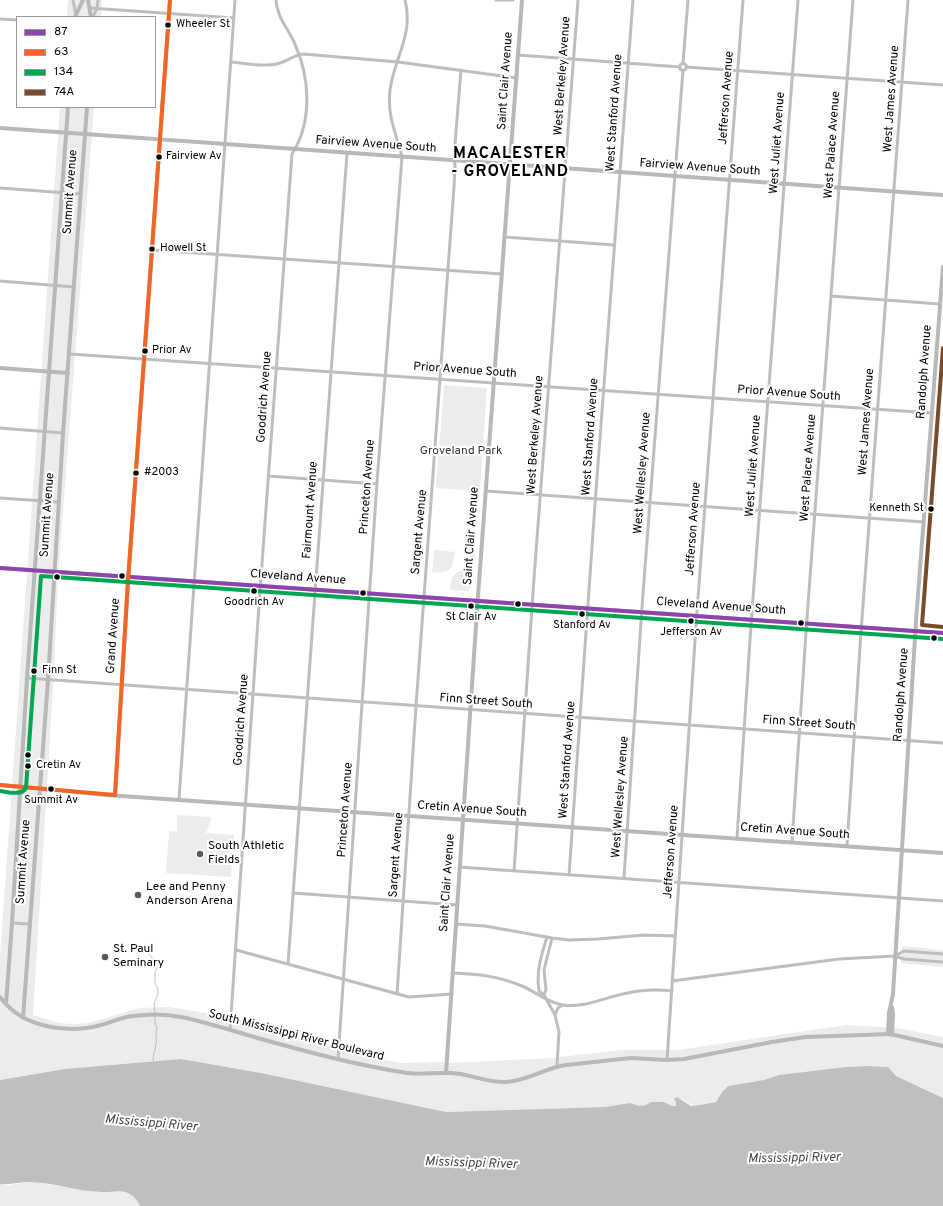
<!DOCTYPE html>
<html>
<head>
<meta charset="utf-8">
<style>
  body { margin:0 }
  #map { position:relative; width:943px; height:1206px; overflow:hidden; background:#fff; font-family:Overpass,sans-serif }
  canvas { display:block }
  .legend { position:absolute; left:16px; top:16px; width:140px; height:92px; box-sizing:border-box; background:#fff; border:1px solid #999; margin:0; padding:5px 7px; list-style:none; font-size:12px; color:#000 }
  .legend li { display:flex; align-items:center; gap:8px; height:20px }
  .legend b { width:20px; border:1px solid #999 }
</style>
</head>
<body>
<div id="map">
<canvas width="943" height="1206"></canvas>
<ul class="legend">
<li><b style="height:5px;background:#8e44ad"></b>87</li>
<li><b style="height:5px;background:#f26522"></b>63</li>
<li><b style="height:5px;background:#00a651"></b>134</li>
<li><b style="height:5px;background:#7a4b2a"></b>74A</li>
</ul>
</div>
<script>
const g = document.querySelector('canvas').getContext('2d');
g.lineJoin = 'round';
function paint(path, color) { g.fillStyle = color; g.fill(path, 'evenodd'); }
function strokePath(path, color, width, dash) { g.strokeStyle = color; g.lineWidth = width; g.lineCap = dash ? 'butt' : 'round'; g.setLineDash(dash || []); g.stroke(path); }
function drawText(font, color, halo, rows, align = 'center') {
  g.font = font + ' Overpass,sans-serif'; g.lineWidth = 4; g.setLineDash([]); g.textBaseline = 'middle'; g.strokeStyle = halo; g.fillStyle = color; for (const [text, x, y, turn = 0] of rows) {
    g.save(); g.translate(x, y); g.rotate((+turn || 0) * Math.PI / 180); g.textAlign = isNaN(turn) ? turn : align; if (halo) g.strokeText(text, 0, 0); g.fillText(text, 0, 0); g.restore();
  }
}
paint(new Path2D(`
  M 68,0 L 102,0 L 101,17 L 67,17 Z
  M 60,107 L 94,107 L 58,577 L 54,671 L 33,1015 L 59,1023 L 72,1024 L 89,1023 L 139,1008 L 170,1007 L 234,1018 L 380,1059 L 401,1063 L 441,1062 L 451,1063 L 551,1058 L 622,1050 L 678,1050 L 846,1025 L 897,1028 L 943,1037 L 943,1098 L 896,1076 L 888,1067 L 867,1066 L 846,1067 L 780,1075 L 764,1080 L 728,1086 L 722,1092 L 716,1102 C 701,1106 696,1109 682,1099 L 676,1102 L 676,1106 L 672,1106 L 664,1102 L 651,1102 L 646,1105 L 639,1106 L 630,1103 L 605,1107 L 446,1112 L 261,1073 L 181,1059 L 65,1069 L 0,1080 L 0,956 Z
  M 444,385 L 487,388 L 480,491 L 436,488 Z
  M 434,550 L 455,552 C 453,569 450,574 432,572 Z
  M 467,552 L 475,552 L 474,571 L 470,571 L 468,567 Z
  M 463,570 L 470,571 L 470,589 L 468,591 L 450,590 C 451,579 451,574 463,570 Z
  M 177,815 L 211,817 L 210,823 L 206,833 L 234,835 L 231,877 L 166,873 L 169,831 L 177,832 Z
  M 902,946 L 943,950 L 943,967 L 901,963 Z
  M 30,1182 C 53,1184 77,1190 100,1192 C 110,1193 119,1189 128,1193 C 134,1195 137,1200 140,1206 L 0,1206 L 0,1184 L 8,1185 Z`), '#ececec');
paint(new Path2D(`
  M 181,1059 L 261,1073 L 446,1112 L 605,1107 L 630,1103 L 639,1106 L 646,1105 L 651,1102 L 664,1102 L 672,1106 L 676,1106 L 676,1102 L 674,1099 L 677,1097 L 691,1106 L 701,1105 L 716,1102 L 722,1092 L 728,1086 L 764,1080 L 779,1075 L 846,1067 L 867,1066 L 888,1067 L 896,1076 L 943,1098 L 943,1206 L 140,1206 C 137,1200 134,1196 128,1193 C 119,1189 110,1193 101,1192 C 77,1191 54,1183 31,1182 C 20,1182 10,1185 0,1184 L 0,1080 L 65,1069 Z`), '#bfbfbf');
strokePath(new Path2D(`
  M 139,947 C 146,949 158,962 157,969 L 155,971 L 155,983 L 158,989 L 158,994 L 154,1004 L 155,1013
  M 153,1061 C 153,1055 155,1050 156,1044 C 157,1038 155,1033 157,1027 L 155,1024 L 155,1016`), '#bfbfbf', 1);
strokePath(new Path2D(`
  M 73,0 L 76,15
  M 496,0 L 513,0
  M 90,8 L 234,18
  M 93,17 L 97,8 L 98,0
  M 0,19 L 17,20
  M 518,55 L 680,67
  M 231,62 C 246,63 262,67 277,64 C 286,62 294,55 303,54 L 398,62 L 517,78
  M 683,63 L 688,0
  M679.5 67a3.5 3.5 0 1 1 7 0a3.5 3.5 0 1 1-7 0Z
  M 686,67 L 943,85
  M 0,188 L 80,194
  M 505,237 L 614,245
  M 153,250 L 502,274
  M 0,281 L 74,287
  M 831,296 L 940,304
  M 70,354 L 932,413
  M 0,428 L 63,433
  M 268,476 L 377,484
  M 486,491 L 924,522
  M 0,498 L 58,502
  M 27,678 L 943,743
  M 179,799 L 235,0
  M 737,838 L 751,625 L 798,0
  M 792,842 L 807,618 L 853,0
  M 847,846 L 861,632 L 908,0
  M 459,867 L 943,901
  M 514,871 L 534,578 L 578,0
  M 569,875 L 595,504 L 633,0
  M 624,878 L 642,607 L 683,70
  M 293,893 L 457,905
  M 12,923 L 29,924
  M 456,924 L 485,926 L 552,938 L 569,940 L 598,939 L 644,935 L 675,936
  M 552,938 L 544,970 L 546,990 L 544,995 L 555,1015 L 559,1032 L 557,1066
  M 236,950 L 409,997 L 452,994
  M 895,956 L 904,951 L 943,954
  M 288,964 L 347,153
  M 453,973 C 478,974 498,976 522,986 C 536,992 548,1003 563,1005 C 583,1008 604,998 623,994 C 639,990 655,989 672,991
  M 672,981 L 839,959 L 895,956 L 904,959 L 943,962
  M 397,994 L 416,706 L 454,187 L 455,166 L 454,156 L 461,70
  M 544,995 L 539,991 C 536,972 541,956 547,937
  M 555,1015 L 558,1008 L 563,1005
  M 230,1030 L 260,591 L 292,154 C 313,121 310,76 294,42 C 287,27 277,17 276,0
  M 338,1059 L 377,482 L 402,157 C 396,132 387,117 390,90 C 394,58 414,35 405,0
  M 667,1060 L 697,611 L 743,0`), '#bebebe', 3);
strokePath(new Path2D(`
  M 88,0 L 91,17
  M 75,17 L 83,0
  M 0,128 L 943,195
  M 0,368 L 68,373
  M 0,568 L 943,633
  M 0,785 L 107,795 L 943,853
  M 115,795 L 128,581 L 170,0
  M 0,997 C 22,1028 67,1034 101,1025 C 112,1022 122,1017 133,1016 C 148,1014 167,1014 181,1017 C 206,1022 230,1030 254,1037 C 304,1051 355,1065 407,1073 C 422,1075 437,1072 452,1073 C 470,1074 487,1083 506,1082 C 527,1081 545,1068 566,1065 L 631,1058 L 667,1060 L 684,1059 L 772,1042 L 806,1037 L 890,1034 L 943,1046
  M 6,1004 L 12,923 L 27,678 L 68,107
  M 23,1018 L 48,680 L 63,433 L 87,107
  M 888,1034 L 889,1013 L 893,994 L 916,621 L 943,267
  M 892,1035 L 893,1014 L 892,1007
  M 446,1073 L 478,596 L 522,0`), '#b8b8b8', 4);
strokePath(new Path2D(`
  M 0,568 L 943,633`), '#8e44ad', 4);
strokePath(new Path2D(`
  M 0,785 L 115,795
  M 115,795 L 128,581 L 170,0`), '#f26522', 4);
strokePath(new Path2D(`
  M 0,791 C 8,792 22,796 26,788 L 41,576 L 943,639`), '#00a651', 4);
strokePath(new Path2D(`
  M 943,348 L 922,625 L 943,627`), '#7a4b2a', 4);
for (const [x, y, r, color] of [
  [168,25,3.5,"#000"],
  [159,157,3.5,"#000"],
  [152,249,3.5,"#000"],
  [145,351,3.5,"#000"],
  [136,473,3.5,"#000"],
  [931,509,3.5,"#000"],
  [122,576,3.5,"#000"],
  [57,577,3.5,"#000"],
  [254,591,3.5,"#000"],
  [363,593,3.5,"#000"],
  [518,604,3.5,"#000"],
  [471,606,3.5,"#000"],
  [582,614,3.5,"#000"],
  [691,621,3.5,"#000"],
  [801,623,3.5,"#000"],
  [934,638,3.5,"#000"],
  [34,671,3.5,"#000"],
  [28,755,3.5,"#000"],
  [28,766,3.5,"#000"],
  [51,789,3.5,"#000"],
  [200,854,4,"#595959"],
  [138,895,4,"#595959"],
  [105,957,4,"#595959"]
]) { const dot = new Path2D(); dot.arc(x, y, r, 0, 2 * Math.PI); g.fillStyle = color; g.fill(dot); strokePath(dot, '#fff', 1.5); }
drawText('11px', '#000', '#fff', [
  ["Wheeler St",176,25],
  ["Fairview Av",166,157],
  ["Howell St",160,249],
  ["Prior Av",152,351],
  ["#2003",144,473],
  ["Kenneth St",924,509,"right"],
  ["Goodrich Av",254,603,"center"],
  ["St Clair Av",471,618,"center"],
  ["Stanford Av",582,626,"center"],
  ["Jefferson Av",691,633,"center"],
  ["Finn St",42,671],
  ["Cretin Av",36,766],
  ["Summit Av",51,801,"center"]
], 'left');
drawText('12px', '#000', '#fff', [
  ["West Berkeley Avenue",563,76,-86],
  ["Saint Clair Avenue",506,81,-86],
  ["Jefferson Avenue",727,98,-86],
  ["West James Avenue",892,99,-86],
  ["West Stanford Avenue",615,113,-86],
  ["West Juliet Avenue",778,143,-86],
  ["Fairview Avenue South",376,145,4],
  ["West Palace Avenue",833,145,-86],
  ["Fairview Avenue South",700,168,4],
  ["Summit Avenue",71,192,-86],
  ["Prior Avenue South",465,371,4],
  ["Randolph Avenue",925,372,-86],
  ["Prior Avenue South",789,394,4],
  ["Goodrich Avenue",265,397,-86],
  ["West James Avenue",867,422,-86],
  ["West Berkeley Avenue",536,435,-86],
  ["West Stanford Avenue",591,437,-86],
  ["West Juliet Avenue",754,466,-86],
  ["West Palace Avenue",809,468,-86],
  ["West Wellesley Avenue",643,473,-86],
  ["Princeton Avenue",368,487,-86],
  ["Fairmount Avenue",311,510,-86],
  ["Summit Avenue",48,515,-86],
  ["Jefferson Avenue",694,529,-86],
  ["Sargent Avenue",420,532,-85],
  ["Saint Clair Avenue",472,536,-86],
  ["Cleveland Avenue",298,578,4],
  ["Cleveland Avenue South",721,607,4],
  ["Grand Avenue",114,636,-86],
  ["Randolph Avenue",902,695,-86],
  ["Finn Street South",486,702,4],
  ["Goodrich Avenue",242,720,-86],
  ["Finn Street South",809,724,4],
  ["West Stanford Avenue",568,760,-86],
  ["West Wellesley Avenue",621,797,-86],
  ["Princeton Avenue",346,810,-86],
  ["Cretin Avenue South",472,810,4],
  ["Cretin Avenue South",795,832,4],
  ["Jefferson Avenue",672,852,-86],
  ["Sargent Avenue",397,855,-86],
  ["Summit Avenue",24,862,-86],
  ["Saint Clair Avenue",448,883,-86],
  ["South Mississippi River Boulevard",296,1036,14]
]);
drawText('12px', '#333', '#fff', [
  ["Groveland Park",461,452]
]);
drawText('12px', '#000', '#fff', [
  ["South Athletic",208,847],
  ["Fields",208,861],
  ["Lee and Penny",146,888],
  ["Anderson Arena",146,902],
  ["St. Paul",113,950],
  ["Seminary",113,964]
], 'left');
drawText('italic 13px', '#444', '#fff', [
  ["Mississippi River",151,1124,5],
  ["Mississippi River",794,1159,-1],
  ["Mississippi River",471,1164,2]
]);
g.letterSpacing = '1px';
drawText('bold 16px', '#000', '#fff', [
  ["MACALESTER",510,155],
  ["- GROVELAND",510,173]
]);
g.letterSpacing = '0px';
</script>
</body>
</html>
